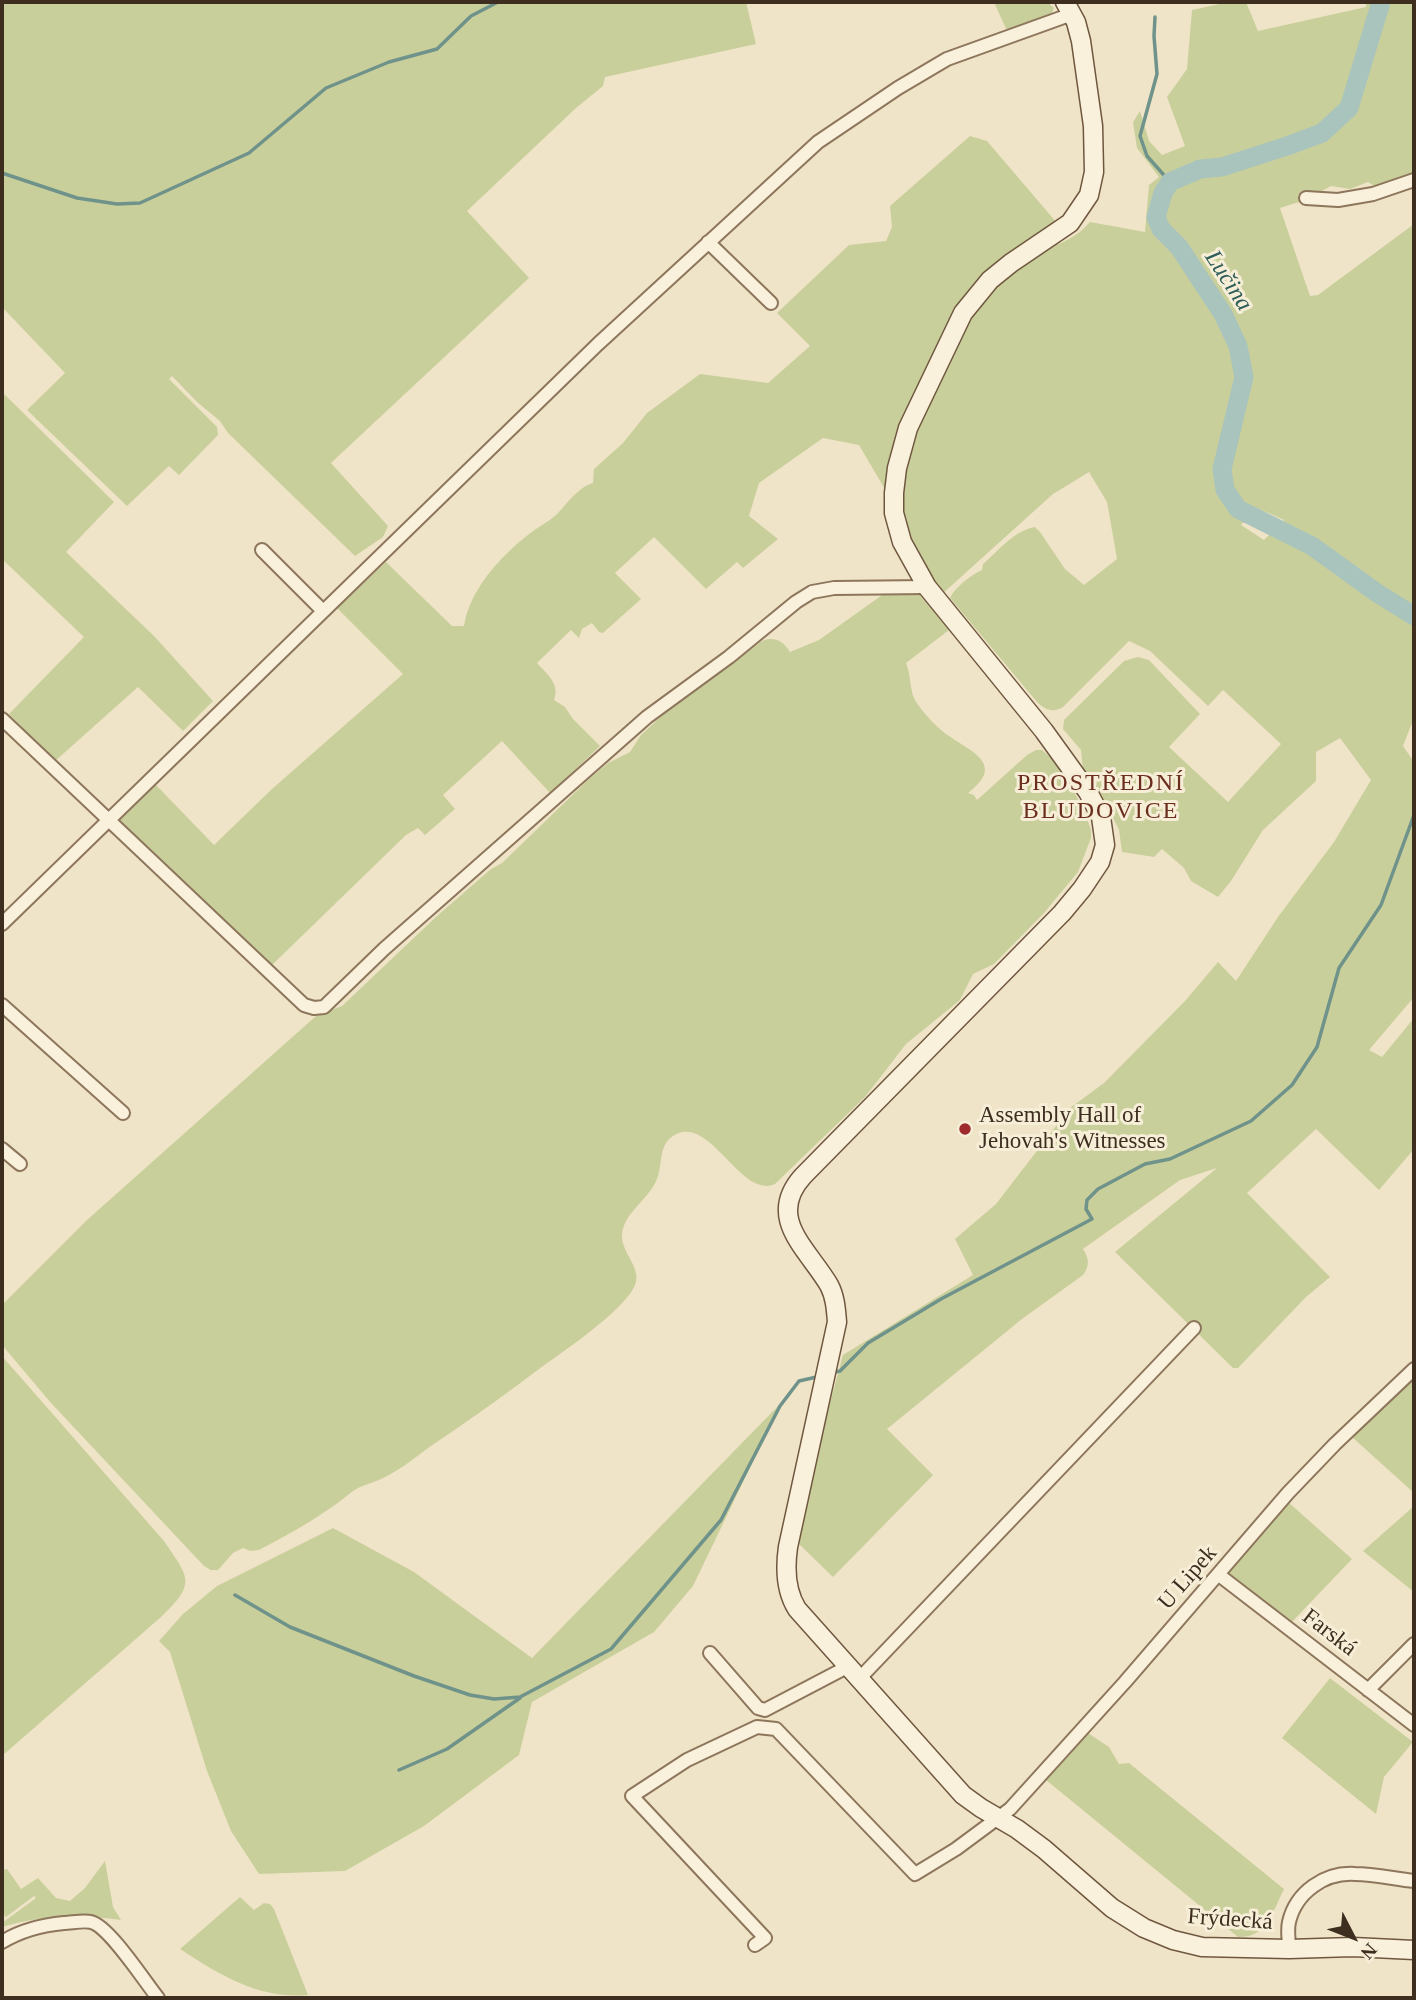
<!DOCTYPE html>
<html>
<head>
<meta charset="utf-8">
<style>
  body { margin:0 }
  #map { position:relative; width:1416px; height:2000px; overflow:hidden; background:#f0e4c8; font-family:Georgia,serif }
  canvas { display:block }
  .frame { position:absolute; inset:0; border:4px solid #3d2e20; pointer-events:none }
  .north { position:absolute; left:1318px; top:1902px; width:70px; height:70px; -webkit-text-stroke:5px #f7eed8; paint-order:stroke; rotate:132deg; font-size:19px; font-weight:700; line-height:28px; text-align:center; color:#3d2e20 }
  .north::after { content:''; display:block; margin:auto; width:24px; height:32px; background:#3d2e20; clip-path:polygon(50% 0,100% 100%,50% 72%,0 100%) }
</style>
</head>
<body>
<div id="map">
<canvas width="1416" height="2000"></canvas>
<div class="frame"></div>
<div class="north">N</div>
</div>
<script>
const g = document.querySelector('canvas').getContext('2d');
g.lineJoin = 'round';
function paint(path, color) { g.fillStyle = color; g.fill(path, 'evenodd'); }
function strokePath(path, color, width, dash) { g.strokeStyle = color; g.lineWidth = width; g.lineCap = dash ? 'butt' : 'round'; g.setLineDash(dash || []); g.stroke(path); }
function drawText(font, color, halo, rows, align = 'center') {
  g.font = font + ' Georgia,serif'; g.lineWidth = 6; g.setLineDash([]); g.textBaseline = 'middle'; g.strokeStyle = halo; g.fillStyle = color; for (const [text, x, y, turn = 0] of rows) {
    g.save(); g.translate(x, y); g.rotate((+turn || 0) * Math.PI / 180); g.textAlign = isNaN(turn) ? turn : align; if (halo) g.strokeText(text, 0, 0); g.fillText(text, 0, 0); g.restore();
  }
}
paint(new Path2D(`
  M 2,2 L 746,2 L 756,44 L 605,77 L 603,86 L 576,108 L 467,211 L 529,278 L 331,463 L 388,526 L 383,537 L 355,556 L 228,433 L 220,421 L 197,402 L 172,376 L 169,379 L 217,427 L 218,435 L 179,475 L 169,466 L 127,506 L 27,410 L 65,373 L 2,307 Z
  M 994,2 L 1047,2 L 1054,8 L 1051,15 L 1007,31 Z
  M 1229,2 L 1246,2 L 1258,31 L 1366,7 L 1366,2 L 1414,2 L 1414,177 L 1379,189 L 1368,182 L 1350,189 L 1331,186 L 1322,191 L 1299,195 L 1299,202 L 1280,208 L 1310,296 L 1318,295 L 1414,224 L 1414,718 L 1403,746 L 1414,762 L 1414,997 L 1369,1050 L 1382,1057 L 1414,1018 L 1414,1149 L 1379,1190 L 1316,1129 L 1247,1193 L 1330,1277 L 1306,1297 L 1238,1368 L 1233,1368 L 1115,1252 L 1217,1168 L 1180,1180 L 1083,1249 C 1089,1258 1090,1266 1083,1275 L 1022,1319 L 887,1429 L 933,1475 L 833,1577 L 799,1544 L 817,1451 L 843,1355 L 973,1275 L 955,1239 L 996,1204 L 1070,1108 L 1104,1083 L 1185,1001 L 1218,962 L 1236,981 L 1278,917 L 1334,842 L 1371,780 L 1340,738 L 1316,752 L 1316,781 L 1263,830 L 1231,881 L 1218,897 L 1191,881 L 1184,868 L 1162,849 L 1154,857 L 1122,852 L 1119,830 L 1110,812 L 1083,770 L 1081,750 L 1063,729 L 1064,720 L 1124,661 L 1138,657 L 1149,660 L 1200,714 L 1169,747 L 1228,802 L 1281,744 L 1223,690 L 1208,706 L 1150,651 L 1129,641 L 1063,707 C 1053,713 1045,710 1037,702 L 950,598 C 955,587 971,575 982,570 L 983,564 C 998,551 1015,530 1035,527 L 1040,532 L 1065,569 L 1084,585 L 1117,559 L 1107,502 L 1089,472 L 1053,494 L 941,595 L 916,557 L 886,491 L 859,445 L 823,438 L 759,483 L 749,516 L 778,539 L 743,568 L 737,562 L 706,589 L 654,537 L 615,573 L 641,599 L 603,633 L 599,632 L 592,623 L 582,629 L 579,638 L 571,630 L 537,663 C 548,675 560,684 554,700 L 565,707 L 573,719 L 600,746 L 557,787 L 558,788 L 551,794 L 502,741 L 443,795 L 455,809 L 425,835 L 418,828 L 406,835 L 272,965 L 121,825 L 119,819 L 155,784 L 214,845 L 272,789 L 403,674 L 337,608 L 386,562 L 452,626 L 464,626 C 470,589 500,557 529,534 C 538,527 548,522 556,515 C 567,504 577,488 593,483 L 594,469 L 623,443 L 647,413 L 700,374 L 768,383 L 810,346 L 777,313 L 849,245 L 886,241 L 892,227 L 890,206 L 970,136 L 987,141 L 1057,223 C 1011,253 958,288 940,342 C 969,313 996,281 1031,258 C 1053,243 1071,244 1090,222 L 1145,232 L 1149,185 L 1159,177 L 1137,148 L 1133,122 L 1140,111 L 1149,141 L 1162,155 L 1185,146 L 1167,97 L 1187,69 L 1192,10 ZM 1257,508 L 1284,520 L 1264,540 L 1241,525 Z
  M 2,392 L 114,502 L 66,552 L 154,636 L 213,701 L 183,731 L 138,687 L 54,762 L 9,714 L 84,637 L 2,559 Z
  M 885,593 L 919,594 L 949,630 L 906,663 C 911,675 910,692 915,700 C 922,712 937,728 949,736 C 974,753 1005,765 968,793 L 974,795 L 977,800 L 1027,755 L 1036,750 L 1042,750 L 1057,763 L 1062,778 L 1072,787 L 1086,816 L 1091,830 L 1091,838 L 1078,872 L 1044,913 L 994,964 L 973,974 L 960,1000 L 906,1044 L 865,1097 L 775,1184 C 740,1200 710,1112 673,1136 C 658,1146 663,1164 657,1179 C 649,1200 622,1213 622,1237 C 623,1257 646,1270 632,1291 C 613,1319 559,1354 531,1375 C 498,1400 465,1423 431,1446 C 417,1456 403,1468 387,1476 C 377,1482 364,1484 353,1491 C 346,1496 340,1502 332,1507 C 309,1523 284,1537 259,1550 L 250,1551 L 243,1548 L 233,1553 L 218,1570 L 211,1570 L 204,1566 L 51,1403 L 2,1345 L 2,1305 L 87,1220 L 316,1016 L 342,1006 L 437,916 L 491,869 L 502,863 L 588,780 L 608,763 L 630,752 L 641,735 L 669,709 L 762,641 C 775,636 783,641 790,652 L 819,640 Z
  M 2,1356 L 164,1541 C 189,1578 197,1583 161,1617 L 2,1756 Z
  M 1414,1376 L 1414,1493 L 1352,1437 Z
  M 781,1403 L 693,1586 L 654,1632 L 532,1702 L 519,1755 L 424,1826 L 345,1871 L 259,1874 L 231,1831 L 207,1771 L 170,1652 L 159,1641 L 183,1614 L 217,1586 L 333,1528 L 414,1572 L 532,1658 Z
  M 1287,1501 L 1352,1559 L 1290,1624 L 1231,1580 L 1227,1573 Z
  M 1414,1506 L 1414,1592 L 1363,1551 Z
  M 1330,1678 L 1413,1742 L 1384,1777 L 1376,1814 L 1282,1738 Z
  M 1088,1733 L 1109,1747 L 1119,1764 L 1129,1763 L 1284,1889 C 1272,1913 1267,1938 1238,1937 L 1046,1780 L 1083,1736 Z
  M 105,1861 L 113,1907 L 121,1920 C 81,1914 41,1915 2,1927 L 2,1923 L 36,1898 L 34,1896 L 6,1917 L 2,1913 L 2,1870 L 7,1869 L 21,1889 L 38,1878 L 56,1898 L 70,1901 L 85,1888 Z
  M 240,1897 L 254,1910 L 264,1903 L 270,1904 L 274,1909 L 308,1995 C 260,2000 218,1974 180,1949 Z`), '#c9cf9b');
strokePath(new Path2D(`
  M 1155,17 L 1154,36 L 1157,74 L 1140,136 L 1147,156 L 1170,182
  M 2,173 L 77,198 L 117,204 L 140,203 L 249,153 L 326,88 L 389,62 L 437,49 L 471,16 L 498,2
  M 831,1373 L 840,1371 L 868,1343 L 941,1299 L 1092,1219 L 1086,1209 L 1087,1200 L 1098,1189 L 1145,1164 L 1170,1159 L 1251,1121 L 1292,1085 L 1317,1047 L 1339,968 L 1381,905 L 1414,815
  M 235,1595 L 290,1627 L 414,1676 L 470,1695 L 494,1699 L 520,1697 L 611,1649 L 721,1520 L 780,1406 L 799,1381 L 821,1376
  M 399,1770 L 447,1749 L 520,1698`), '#6f938a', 3.5);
strokePath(new Path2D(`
  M 1381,2 L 1349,108 L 1322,133 L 1287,146 L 1222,167 L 1200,169 L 1170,182 L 1163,193 L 1156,217 L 1161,229 L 1179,247 L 1223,314 L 1238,346 L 1244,377 L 1222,469 L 1225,490 L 1238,509 L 1312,546 L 1377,593 L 1414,616`), '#a9c4bc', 19);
const street = new Path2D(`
  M 1306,198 L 1338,200 L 1373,194 L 1414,180
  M 708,242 L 771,303
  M 262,550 L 323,611
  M 2,719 L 304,1005 L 314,1008 L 324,1007 L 384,949 L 647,717 L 729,657 L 796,602 L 812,592 L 834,588 L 927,587
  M 2,924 L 598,344 L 818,142 L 898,88 L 947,59 L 1072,14
  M 2,1005 L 123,1113
  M 2,1149 L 20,1164
  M 1219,1575 L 1414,1725
  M 710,1653 L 758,1708 L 765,1710 L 849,1666
  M 859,1679 L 1194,1328
  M 1368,1690 L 1414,1644
  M 2,1942 C 20,1931 42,1925 64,1923 C 71,1923 83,1920 91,1922 C 109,1926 145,1982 158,1998
  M 755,1945 L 765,1938 L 632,1796 L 687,1760 L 757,1727 L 776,1729 L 915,1874 L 956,1849 L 1010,1809 L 1125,1682 L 1288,1493 L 1335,1444 L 1414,1369
  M 1289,1949 C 1289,1940 1287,1930 1289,1922 C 1296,1892 1325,1872 1355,1874 C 1374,1874 1395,1879 1414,1881`);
const secondary = new Path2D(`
  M 1065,2 L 1076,22 L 1081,41 L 1093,126 L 1094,172 L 1089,195 L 1070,223 L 1011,263 L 990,280 L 963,313 L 908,428 L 897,468 L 894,493 L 894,513 L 902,542 L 927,587 L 1044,731 L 1088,792 L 1101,817 L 1105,845 L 1100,862 L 1082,889 L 1062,913 L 803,1176 C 765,1218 808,1249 829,1285 C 835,1296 836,1309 837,1322 L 788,1547 C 785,1568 785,1590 797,1609 L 963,1795 L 981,1808 L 1017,1829 L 1044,1849 L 1112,1908 L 1144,1928 L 1173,1940 L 1202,1947 L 1289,1949 L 1353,1947 L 1414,1950`);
strokePath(street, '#8d765c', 16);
strokePath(secondary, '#6f573f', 21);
strokePath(street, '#faf1dc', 12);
strokePath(secondary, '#faf1dc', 18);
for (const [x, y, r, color] of [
  [965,1129,7,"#9e2a2b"]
]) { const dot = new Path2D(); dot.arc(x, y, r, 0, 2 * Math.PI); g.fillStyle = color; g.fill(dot); strokePath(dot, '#f7eed8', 2.5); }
drawText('23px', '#3d2e20', '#f7eed8', [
  ["Assembly Hall of",979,1116],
  ["Jehovah's Witnesses",979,1142]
], 'left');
drawText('23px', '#3d2e20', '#f7eed8', [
  ["U Lipek",1188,1578,-49],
  ["Farská",1329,1633,38],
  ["Frýdecká",1230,1920,4]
]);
drawText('italic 24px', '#2f5d5a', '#f7eed8', [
  ["Lučina",1228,281,57]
]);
g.letterSpacing = '2px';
drawText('24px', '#6b2e1e', '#f7eed8', [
  ["PROSTŘEDNÍ",1101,784],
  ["BLUDOVICE",1101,812]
]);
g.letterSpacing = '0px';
</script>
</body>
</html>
